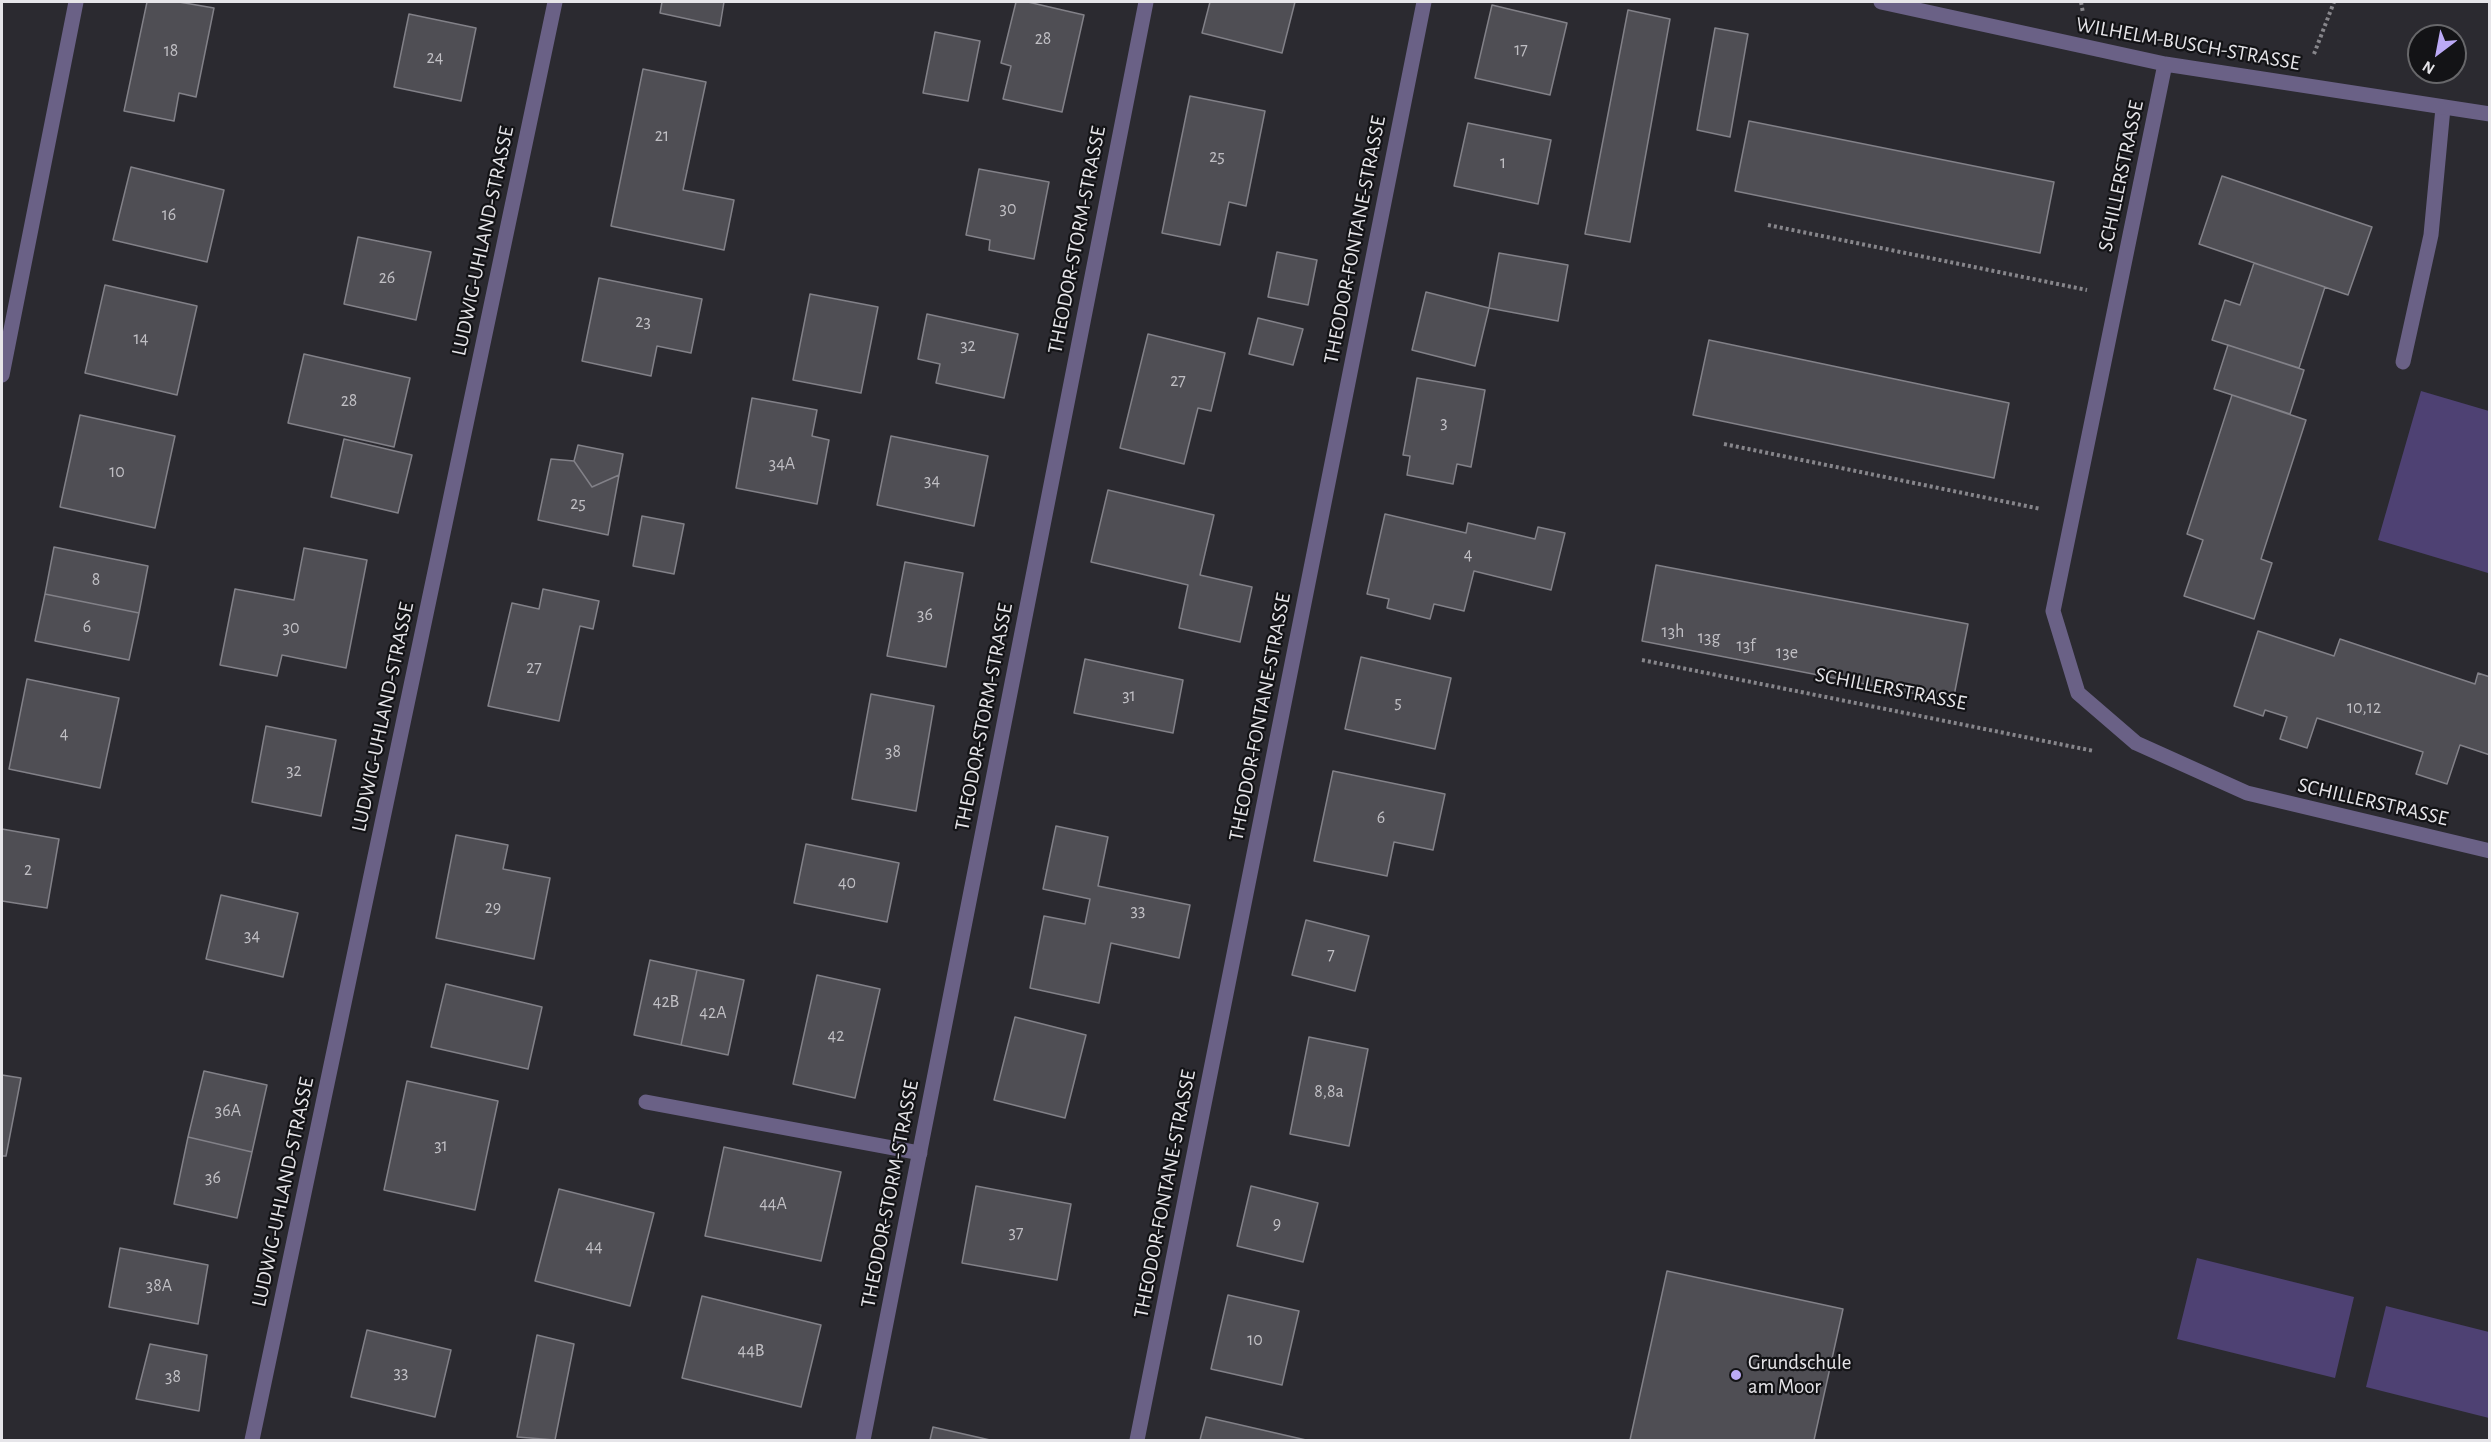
<!DOCTYPE html>
<html>
<head>
<meta charset="utf-8">
<style>
  body { margin:0 }
  #map { position:relative; width:2491px; height:1442px; overflow:hidden; background:#2b2a30; font-family:"Alegreya Sans",sans-serif }
  canvas { display:block }
  .frame { position:absolute; inset:0; border:3px solid #e6e5e9; pointer-events:none }
  .north { position:absolute; left:2407px; top:24px; width:60px; height:60px; box-sizing:border-box; background:#131316; border:2px solid #67676a; border-radius:50%; rotate:212deg; font-size:16px; font-weight:700; line-height:24px; text-align:center; color:#e6e5e9 }
  .north::after { content:''; display:block; margin:auto; width:21px; height:27px; background:#bcaaf6; clip-path:polygon(50% 0,100% 100%,50% 72%,0 100%) }
</style>
</head>
<body>
<div id="map">
<canvas width="2491" height="1442"></canvas>
<div class="frame"></div>
<div class="north">N</div>
</div>
<script>
const g = document.querySelector('canvas').getContext('2d');
g.lineJoin = 'round';
function paint(path, color) { g.fillStyle = color; g.fill(path, 'evenodd'); }
function strokePath(path, color, width, dash) { g.strokeStyle = color; g.lineWidth = width; g.lineCap = dash ? 'butt' : 'round'; g.setLineDash(dash || []); g.stroke(path); }
function drawText(font, color, halo, rows, align = 'center') {
  g.font = font + ' "Alegreya Sans",sans-serif'; g.lineWidth = 4.5; g.setLineDash([]); g.textBaseline = 'middle'; g.strokeStyle = halo; g.fillStyle = color; for (const [text, x, y, turn = 0] of rows) {
    g.save(); g.translate(x, y); g.rotate((+turn || 0) * Math.PI / 180); g.textAlign = isNaN(turn) ? turn : align; if (halo) g.strokeText(text, 0, 0); g.fillText(text, 0, 0); g.restore();
  }
}
paint(new Path2D(`
  M 2421,391 L 2489,411 L 2488,573 L 2378,540 Z
  M 2197,1258 L 2354,1297 L 2335,1378 L 2177,1339 Z
  M 2386,1306 L 2489,1332 L 2489,1418 L 2366,1387 Z`), '#4e4173');
const building = new Path2D(`
  M 147,2 L 179,2 L 214,8 L 196,97 L 179,93 L 174,121 L 124,111 Z
  M 662,2 L 724,2 L 720,26 L 660,13 Z
  M 1016,2 L 1028,2 L 1084,15 L 1062,112 L 1003,99 L 1011,66 L 1001,63 Z
  M 1210,2 L 1295,2 L 1282,53 L 1202,33 Z
  M 1492,5 L 1567,23 L 1550,95 L 1475,78 Z
  M 1628,10 L 1670,19 L 1630,242 L 1585,234 Z
  M 409,14 L 476,28 L 461,101 L 394,87 Z
  M 1715,28 L 1748,34 L 1730,137 L 1697,130 Z
  M 935,32 L 980,41 L 968,101 L 923,93 Z
  M 643,69 L 706,82 L 683,190 L 734,200 L 724,250 L 611,226 Z
  M 1190,96 L 1265,111 L 1246,206 L 1229,202 L 1220,245 L 1162,233 Z
  M 1749,121 L 2054,182 L 2040,253 L 1735,191 Z
  M 1468,123 L 1551,140 L 1538,204 L 1454,186 Z
  M 131,167 L 224,190 L 207,262 L 113,240 Z
  M 979,169 L 1049,182 L 1034,259 L 989,250 L 990,240 L 966,235 Z
  M 2222,176 L 2372,227 L 2348,295 L 2199,244 Z
  M 358,237 L 431,252 L 416,320 L 344,304 Z
  M 1277,252 L 1317,260 L 1308,305 L 1268,297 Z
  M 1499,253 L 1568,265 L 1558,321 L 1489,308 Z
  M 2254,263 L 2325,287 L 2299,368 L 2212,340 L 2225,300 L 2240,305 Z
  M 599,278 L 702,299 L 691,353 L 657,346 L 651,376 L 582,361 Z
  M 105,285 L 197,306 L 177,395 L 85,373 Z
  M 1426,292 L 1489,308 L 1475,366 L 1412,350 Z
  M 810,294 L 878,307 L 861,393 L 793,380 Z
  M 927,314 L 1018,334 L 1004,398 L 936,383 L 940,364 L 918,359 Z
  M 1258,318 L 1303,329 L 1293,365 L 1249,354 Z
  M 1148,334 L 1225,353 L 1211,411 L 1198,408 L 1184,464 L 1120,448 Z
  M 1709,340 L 2009,403 L 1994,478 L 1693,415 Z
  M 2228,345 L 2304,370 L 2290,414 L 2214,389 Z
  M 304,354 L 410,378 L 394,447 L 288,423 Z
  M 1417,378 L 1485,390 L 1471,467 L 1457,464 L 1453,484 L 1407,475 L 1410,456 L 1403,455 Z
  M 2232,395 L 2306,420 L 2261,559 L 2272,563 L 2254,619 L 2184,596 L 2203,540 L 2187,534 Z
  M 752,398 L 817,410 L 812,436 L 829,440 L 817,504 L 736,488 Z
  M 80,415 L 175,436 L 155,528 L 60,507 Z
  M 891,436 L 988,456 L 974,526 L 877,505 Z
  M 344,439 L 412,455 L 398,513 L 331,497 Z
  M 578,445 L 623,454 L 619,475 L 592,487 L 574,461 Z
  M 551,459 L 574,461 L 592,487 L 619,475 L 608,535 L 538,520 Z
  M 1108,490 L 1214,515 L 1200,575 L 1252,587 L 1240,642 L 1179,628 L 1188,585 L 1091,562 Z
  M 1385,514 L 1466,533 L 1468,523 L 1535,539 L 1538,527 L 1565,533 L 1551,590 L 1474,571 L 1464,611 L 1434,604 L 1430,619 L 1387,608 L 1389,599 L 1367,594 Z
  M 642,516 L 684,524 L 674,574 L 633,566 Z
  M 54,547 L 148,566 L 139,613 L 45,594 Z
  M 304,548 L 367,560 L 346,668 L 282,655 L 277,676 L 220,665 L 235,589 L 294,600 Z
  M 905,562 L 963,573 L 946,667 L 887,656 Z
  M 1656,565 L 1968,624 L 1953,701 L 1642,641 Z
  M 543,589 L 599,601 L 593,629 L 580,626 L 559,721 L 488,706 L 512,603 L 539,609 Z
  M 45,594 L 139,613 L 129,660 L 35,641 Z
  M 2258,631 L 2334,656 L 2340,639 L 2475,684 L 2478,673 L 2490,677 L 2490,755 L 2460,745 L 2447,784 L 2416,774 L 2423,752 L 2317,718 L 2307,748 L 2280,739 L 2287,717 L 2265,710 L 2263,716 L 2234,706 Z
  M 1361,657 L 1451,678 L 1435,749 L 1345,729 Z
  M 1085,659 L 1183,680 L 1173,733 L 1074,713 Z
  M 27,679 L 119,698 L 100,788 L 9,769 Z
  M 871,694 L 934,706 L 916,811 L 852,799 Z
  M 266,726 L 336,740 L 321,816 L 252,802 Z
  M 1333,771 L 1445,794 L 1433,850 L 1394,842 L 1387,876 L 1314,861 Z
  M 1056,826 L 1108,837 L 1098,886 L 1190,905 L 1179,958 L 1111,943 L 1099,1003 L 1030,988 L 1044,916 L 1085,924 L 1090,899 L 1043,889 Z
  M 2,829 L 59,839 L 47,908 L 2,901 Z
  M 456,835 L 508,845 L 503,869 L 550,878 L 534,959 L 436,938 Z
  M 806,844 L 899,863 L 887,922 L 794,903 Z
  M 221,895 L 298,913 L 283,977 L 206,959 Z
  M 1306,920 L 1369,936 L 1355,991 L 1292,975 Z
  M 650,960 L 697,970 L 681,1045 L 634,1035 Z
  M 697,970 L 744,980 L 728,1055 L 681,1045 Z
  M 817,975 L 880,989 L 855,1098 L 793,1084 Z
  M 446,984 L 542,1007 L 528,1069 L 431,1047 Z
  M 1015,1017 L 1086,1035 L 1065,1118 L 994,1100 Z
  M 1309,1037 L 1368,1049 L 1349,1146 L 1290,1134 Z
  M 204,1071 L 267,1085 L 252,1152 L 188,1137 Z
  M 2,1075 L 21,1078 L 6,1156 L 2,1156 Z
  M 407,1081 L 498,1101 L 475,1210 L 384,1190 Z
  M 188,1137 L 252,1152 L 237,1218 L 174,1204 Z
  M 724,1147 L 841,1172 L 821,1261 L 705,1236 Z
  M 976,1186 L 1071,1204 L 1057,1280 L 962,1263 Z
  M 1251,1186 L 1318,1203 L 1303,1262 L 1237,1246 Z
  M 559,1189 L 654,1213 L 630,1306 L 535,1281 Z
  M 120,1248 L 208,1265 L 198,1324 L 109,1307 Z
  M 1667,1271 L 1843,1309 L 1814,1440 L 1630,1440 Z
  M 1228,1295 L 1299,1311 L 1282,1385 L 1211,1369 Z
  M 702,1296 L 821,1325 L 801,1407 L 682,1378 Z
  M 367,1330 L 451,1350 L 435,1417 L 351,1397 Z
  M 537,1335 L 574,1344 L 555,1440 L 517,1437 Z
  M 150,1344 L 207,1355 L 199,1411 L 136,1399 Z
  M 1206,1417 L 1306,1440 L 1200,1440 Z
  M 933,1427 L 990,1440 L 930,1440 Z`);
paint(building, '#4f4e54');
strokePath(building, '#828188', 1.5);
strokePath(new Path2D(`
  M 2081,2 L 2083,13
  M 2314,54 L 2334,2
  M 1768,225 L 2087,290
  M 1724,444 L 2041,509
  M 1642,660 L 2094,751`), '#87868b', 4, [3, 3]);
strokePath(new Path2D(`
  M 2403,362 L 2431,235 L 2443,108
  M 646,1102 L 920,1153`), '#6a6186', 15);
strokePath(new Path2D(`
  M 1881,2 L 2165,64 L 2490,114
  M 2165,64 L 2053,611 L 2078,693 L 2136,743 L 2247,793 L 2490,851
  M 2,375 L 76,2
  M 252,1440 L 555,2
  M 863,1440 L 1146,2
  M 1137,1440 L 1424,2`), '#6a6186', 15);
for (const [x, y, r, color] of [
  [1736,1375,6,"#bcaaf6"]
]) { const dot = new Path2D(); dot.arc(x, y, r, 0, 2 * Math.PI); g.fillStyle = color; g.fill(dot); strokePath(dot, '#131316', 2); }
drawText('18px', '#c0bfc4', null, [
  ["28",1043,39],
  ["17",1521,50],
  ["18",171,51],
  ["24",435,58],
  ["21",662,136],
  ["25",1217,157],
  ["1",1503,163],
  ["30",1008,209],
  ["16",169,215],
  ["26",387,278],
  ["23",643,322],
  ["14",141,339],
  ["32",968,346],
  ["27",1178,381],
  ["28",349,401],
  ["3",1444,423],
  ["34A",782,464],
  ["10",117,472],
  ["34",932,481],
  ["25",578,504],
  ["4",1468,555],
  ["8",96,580],
  ["36",925,615],
  ["6",87,627],
  ["30",291,628],
  ["13h",1673,632],
  ["13g",1709,638],
  ["13f",1746,646],
  ["13e",1787,653],
  ["27",534,668],
  ["31",1129,696],
  ["5",1398,703],
  ["10,12",2364,708],
  ["4",64,734],
  ["38",893,752],
  ["32",294,771],
  ["6",1381,818],
  ["2",28,870],
  ["40",847,883],
  ["29",493,908],
  ["33",1138,911],
  ["34",252,936],
  ["7",1331,955],
  ["42B",666,1002],
  ["42A",713,1013],
  ["42",836,1036],
  ["8,8a",1329,1092],
  ["36A",228,1111],
  ["31",441,1146],
  ["36",213,1178],
  ["44A",773,1204],
  ["9",1277,1224],
  ["37",1016,1233],
  ["44",594,1247],
  ["38A",159,1286],
  ["10",1255,1340],
  ["44B",751,1351],
  ["33",401,1373],
  ["38",173,1377]
]);
drawText('21px', '#e6e5e9', '#131316', [
  ["WILHELM-BUSCH-STRASSE",2188,44,10],
  ["SCHILLERSTRASSE",2121,176,-78],
  ["THEODOR-STORM-STRASSE",1077,240,-79],
  ["THEODOR-FONTANE-STRASSE",1355,240,-79],
  ["LUDWIG-UHLAND-STRASSE",483,241,-78],
  ["SCHILLERSTRASSE",1891,689,11],
  ["LUDWIG-UHLAND-STRASSE",383,717,-78],
  ["THEODOR-STORM-STRASSE",984,717,-79],
  ["THEODOR-FONTANE-STRASSE",1260,717,-79],
  ["SCHILLERSTRASSE",2373,802,13],
  ["LUDWIG-UHLAND-STRASSE",283,1192,-78],
  ["THEODOR-STORM-STRASSE",890,1194,-79],
  ["THEODOR-FONTANE-STRASSE",1165,1194,-79]
]);
drawText('21px', '#e6e5e9', '#131316', [
  ["Grundschule",1748,1363],
  ["am Moor",1748,1387]
], 'left');
</script>
</body>
</html>
